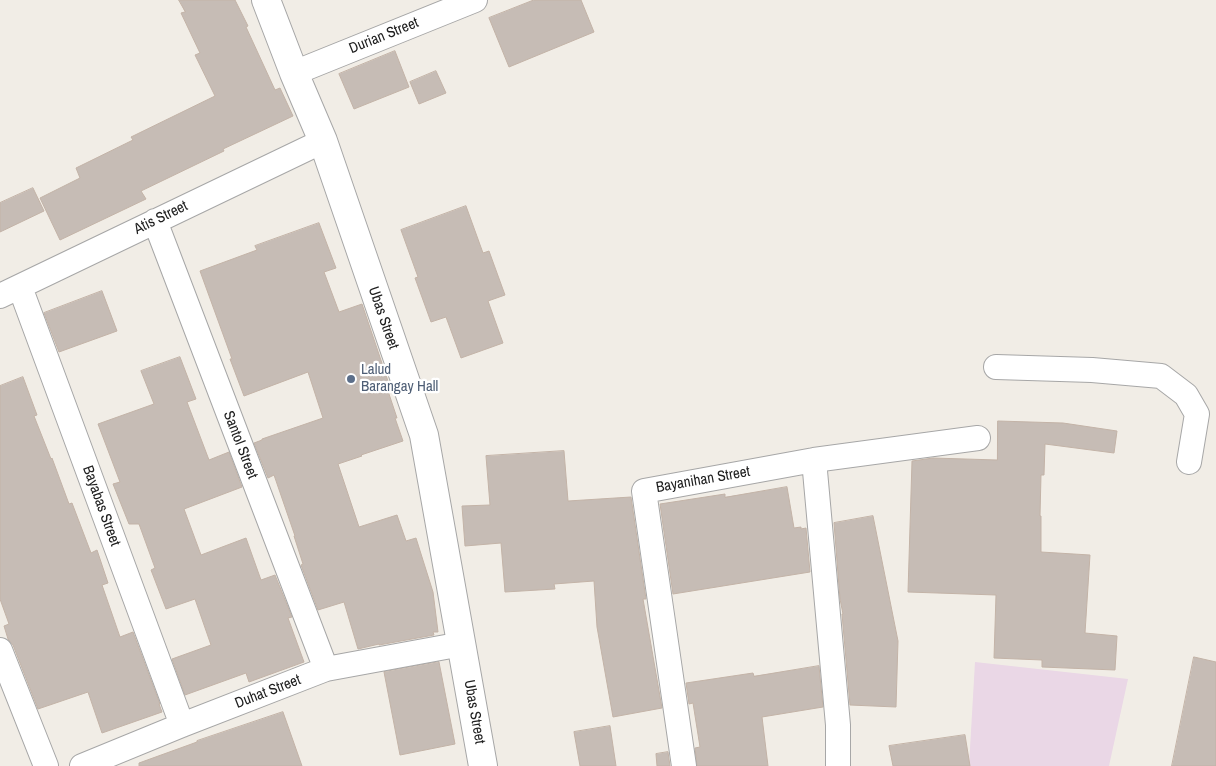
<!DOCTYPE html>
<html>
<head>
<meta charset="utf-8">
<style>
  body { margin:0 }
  canvas { display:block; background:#f1ede6 }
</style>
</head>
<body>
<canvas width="1216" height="766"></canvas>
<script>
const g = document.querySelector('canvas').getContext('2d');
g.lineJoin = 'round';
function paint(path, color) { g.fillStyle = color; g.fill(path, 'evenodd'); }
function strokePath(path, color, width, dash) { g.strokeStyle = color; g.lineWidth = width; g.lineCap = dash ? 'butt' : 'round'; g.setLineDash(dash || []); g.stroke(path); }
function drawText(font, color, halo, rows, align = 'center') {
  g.font = font + ' "Archivo Narrow",sans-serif'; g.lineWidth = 4.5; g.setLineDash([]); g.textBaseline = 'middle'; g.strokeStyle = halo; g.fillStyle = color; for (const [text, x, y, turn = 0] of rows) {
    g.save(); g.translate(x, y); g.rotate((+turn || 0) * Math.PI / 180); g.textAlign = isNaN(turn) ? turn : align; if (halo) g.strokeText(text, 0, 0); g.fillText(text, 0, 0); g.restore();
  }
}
paint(new Path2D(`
  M 975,662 L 1128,679 L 1109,766 L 969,766 Z`), '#ead7e6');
const building = new Path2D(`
  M 179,0 L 235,0 L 248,26 L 246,27 L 275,90 L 280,88 L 293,116 L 223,149 L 224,151 L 141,191 L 146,199 L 60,240 L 40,198 L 80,178 L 76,168 L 133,140 L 131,137 L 215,96 L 195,55 L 200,53 L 181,13 L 185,12 Z
  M 534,0 L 581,0 L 594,32 L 509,67 L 489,18 Z
  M 395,51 L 409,87 L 354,109 L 339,74 Z
  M 436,71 L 446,93 L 419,104 L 410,82 Z
  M 33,188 L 44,211 L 0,232 L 0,203 Z
  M 466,206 L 483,253 L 489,251 L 505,295 L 488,301 L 503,343 L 461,358 L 446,317 L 431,322 L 415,278 L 418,277 L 401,230 Z
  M 319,223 L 336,268 L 324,272 L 339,312 L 362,304 L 391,390 L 388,391 L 397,418 L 395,418 L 403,441 L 361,455 L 362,456 L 338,464 L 359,527 L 397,515 L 406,541 L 416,538 L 433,592 L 438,632 L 433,632 L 434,635 L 379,645 L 379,644 L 358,649 L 344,602 L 318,610 L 301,565 L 303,564 L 294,536 L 295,536 L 274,475 L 268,478 L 254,443 L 262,440 L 262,439 L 323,418 L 308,372 L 244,396 L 230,359 L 232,359 L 200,271 L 257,250 L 255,246 Z
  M 102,291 L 117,331 L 59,352 L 44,313 Z
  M 180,357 L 196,399 L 187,402 L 209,460 L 229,452 L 242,487 L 184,509 L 201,555 L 246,538 L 261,580 L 275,575 L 292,617 L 288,618 L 304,662 L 249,682 L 246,673 L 185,695 L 172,659 L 211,645 L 195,599 L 166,609 L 151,570 L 155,568 L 139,524 L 129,524 L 113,484 L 120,482 L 98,424 L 154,404 L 141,371 Z
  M 23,377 L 37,415 L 34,416 L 51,459 L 52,458 L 69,504 L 72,503 L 91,553 L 97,550 L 108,583 L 102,585 L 120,637 L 133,632 L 160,704 L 159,704 L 162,712 L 102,733 L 88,692 L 38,709 L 13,645 L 8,639 L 4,626 L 9,624 L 0,599 L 0,386 Z
  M 998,421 L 1063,423 L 1117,431 L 1114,453 L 1045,444 L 1044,475 L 1041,475 L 1040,516 L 1041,516 L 1041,552 L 1090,555 L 1085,633 L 1117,636 L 1115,670 L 1042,667 L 1042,660 L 994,658 L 996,595 L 908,592 L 912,461 L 933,458 L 997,460 Z
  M 564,451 L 568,501 L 631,497 L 646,599 L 643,599 L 662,708 L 613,717 L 597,627 L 594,581 L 554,584 L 555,589 L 505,592 L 501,543 L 465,546 L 462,506 L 490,505 L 486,456 Z
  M 787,487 L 794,528 L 801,527 L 801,529 L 806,528 L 810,572 L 673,594 L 660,504 L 725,494 L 725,497 Z
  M 873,516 L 898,641 L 896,707 L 850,705 L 842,614 L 843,614 L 840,599 L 834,523 Z
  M 1194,657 L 1216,662 L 1216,766 L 1172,766 Z
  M 439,662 L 455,744 L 400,755 L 384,672 Z
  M 819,666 L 823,707 L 762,717 L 768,766 L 697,766 L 695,748 L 700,747 L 693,703 L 689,704 L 686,683 L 753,673 L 754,676 Z
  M 283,712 L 302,766 L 139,766 L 139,763 L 197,742 L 197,741 Z
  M 610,726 L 616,766 L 580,766 L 574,732 Z
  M 965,735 L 970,766 L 893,766 L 889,746 Z
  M 668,752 L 670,766 L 657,766 L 656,754 Z`);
paint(building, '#c6bcb5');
strokePath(building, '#c3b3a7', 1);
const minor = new Path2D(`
  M 294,73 L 475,0
  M 155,221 L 326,669
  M 20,287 L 182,725
  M 0,296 L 323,141
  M 996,367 L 1092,370 L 1161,376 L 1186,395 L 1197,414 L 1189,462
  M 814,460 L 838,725 L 838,766
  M 0,650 L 46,766
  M 82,766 L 182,725 L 326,669 L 462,644
  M 684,766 L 644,491 L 814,460 L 978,438`);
const tertiary = new Path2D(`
  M 266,0 L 294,73 L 323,141 L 424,435 L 483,766`);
strokePath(minor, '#a7a7a7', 26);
strokePath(tertiary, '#a7a7a7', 30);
strokePath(minor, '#fff', 24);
strokePath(tertiary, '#fff', 28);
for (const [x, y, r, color] of [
  [351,379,5,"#5c6f8a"]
]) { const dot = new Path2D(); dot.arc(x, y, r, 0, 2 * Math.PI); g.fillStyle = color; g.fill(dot); strokePath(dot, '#fff', 2); }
drawText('15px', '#202020', '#fff', [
  ["Durian Street",384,36,-22],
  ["Atis Street",161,218,-26],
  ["Ubas Street",383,318,71],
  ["Santol Street",240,445,69],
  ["Bayanihan Street",703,480,-10],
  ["Bayabas Street",101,506,70],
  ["Duhat Street",268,692,-21],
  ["Ubas Street",474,712,80]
]);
drawText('15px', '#4e5e75', '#fff', [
  ["Lalud",361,370],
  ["Barangay Hall",361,387]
], 'left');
</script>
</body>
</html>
